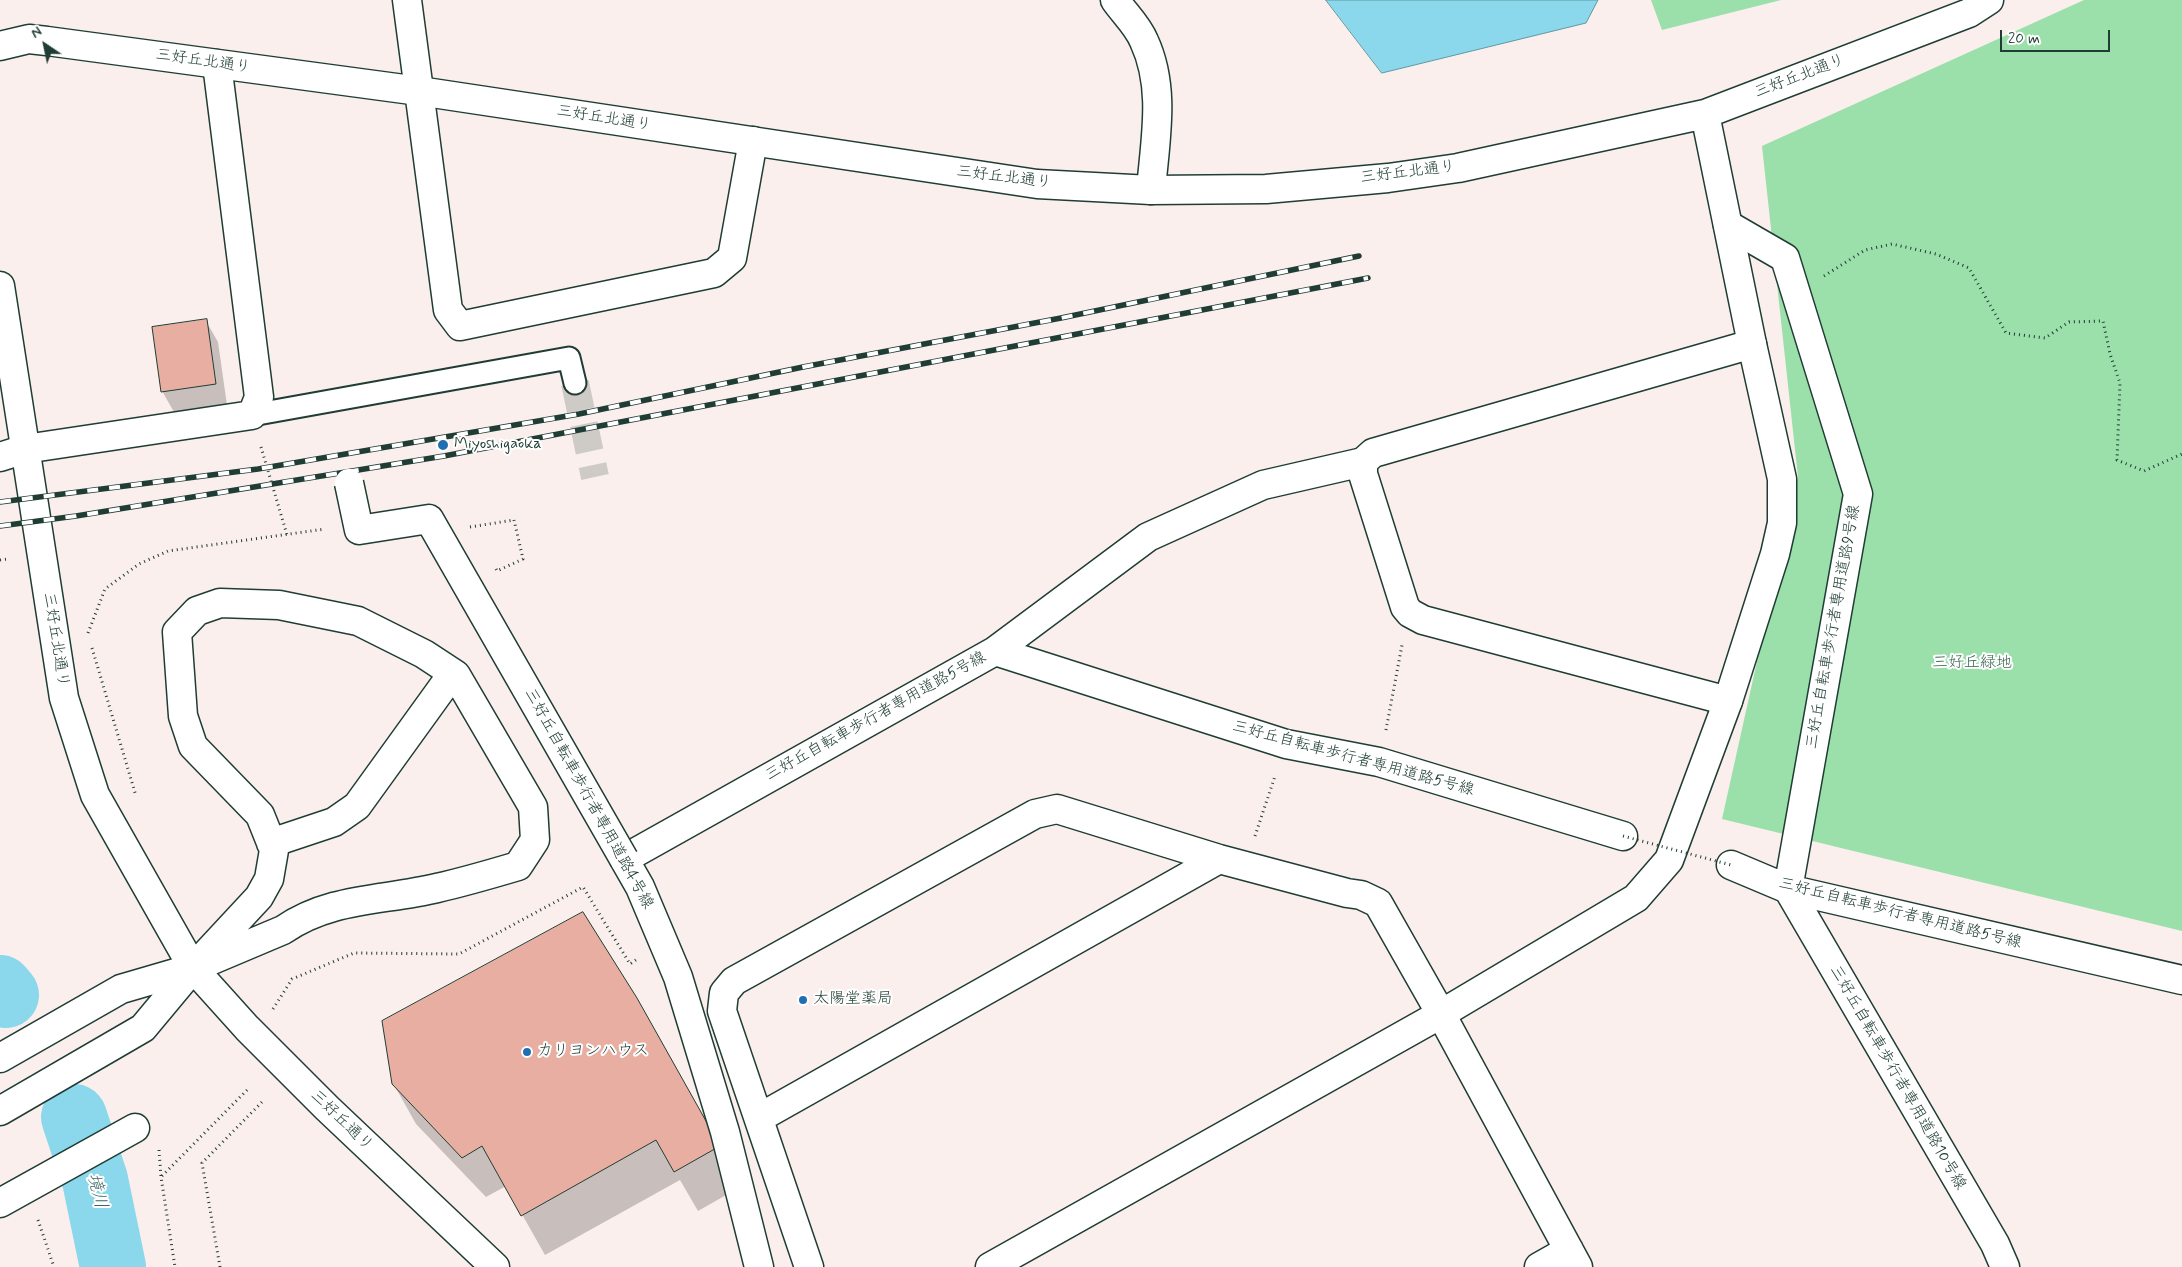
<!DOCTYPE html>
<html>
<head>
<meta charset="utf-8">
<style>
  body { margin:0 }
  #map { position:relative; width:2182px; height:1267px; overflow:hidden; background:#faefec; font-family:Mynerve,sans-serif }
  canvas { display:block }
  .north { position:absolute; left:20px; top:20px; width:50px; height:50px; -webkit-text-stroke:4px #fff; paint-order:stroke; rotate:326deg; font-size:14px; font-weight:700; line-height:20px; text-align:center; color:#1f3d34 }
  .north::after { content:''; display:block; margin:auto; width:18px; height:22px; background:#1f3d34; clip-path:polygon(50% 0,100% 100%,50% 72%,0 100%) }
  .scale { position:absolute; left:2000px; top:30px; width:110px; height:22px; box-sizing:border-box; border:2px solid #1f3d34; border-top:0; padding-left:6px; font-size:15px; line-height:18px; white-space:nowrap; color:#1f3d34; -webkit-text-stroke:4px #fff; paint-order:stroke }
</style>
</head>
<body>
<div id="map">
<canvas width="2182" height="1267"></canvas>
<div class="north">N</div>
<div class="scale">20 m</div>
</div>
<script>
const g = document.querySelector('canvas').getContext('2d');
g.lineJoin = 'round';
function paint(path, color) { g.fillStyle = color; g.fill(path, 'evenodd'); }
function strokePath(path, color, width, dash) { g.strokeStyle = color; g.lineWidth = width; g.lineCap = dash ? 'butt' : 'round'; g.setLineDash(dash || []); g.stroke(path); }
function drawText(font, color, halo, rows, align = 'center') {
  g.font = font + ' Mynerve,"Klee One",sans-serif'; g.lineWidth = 4; g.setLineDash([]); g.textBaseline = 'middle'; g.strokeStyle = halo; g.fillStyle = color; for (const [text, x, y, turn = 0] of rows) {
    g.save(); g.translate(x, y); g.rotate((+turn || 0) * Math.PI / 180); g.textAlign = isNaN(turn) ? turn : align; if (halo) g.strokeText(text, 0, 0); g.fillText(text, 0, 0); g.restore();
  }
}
paint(new Path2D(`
  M 1651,0 L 1781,0 L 1662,30 Z
  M 2084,0 L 2182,0 L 2182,931 L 1722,819 L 1798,477 L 1762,146 Z`), '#9bdfab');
const water = new Path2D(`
  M 1326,0 L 1598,0 L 1586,23 L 1382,73 Z`);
paint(water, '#8bd7eb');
strokePath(water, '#6099a2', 1);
paint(new Path2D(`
  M 206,321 L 218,342 L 227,405 L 174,412 L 162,391 Z
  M 582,914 L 742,1186 L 698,1211 L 680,1180 L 545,1255 L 506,1186 L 486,1197 L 416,1124 L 393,1083 Z`), '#0003');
strokePath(new Path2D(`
  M 0,988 L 6,995
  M 74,1117 L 95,1180 L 113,1267`), '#8bd7eb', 66);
const building = new Path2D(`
  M 207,319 L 216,384 L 161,392 L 152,327 Z
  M 583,912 L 637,998 L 720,1146 L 674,1172 L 656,1140 L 521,1216 L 482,1146 L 462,1158 L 392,1084 L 382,1021 Z`);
paint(building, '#e8aea2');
strokePath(building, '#1f3d34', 1);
strokePath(new Path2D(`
  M 575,383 L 595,477`), '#cecbc7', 28, [28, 14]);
const service = new Path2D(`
  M 252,415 L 569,358 L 575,383`);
const pedestrian = new Path2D(`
  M 1728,225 L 1785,258 L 1858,494 L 1788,889 L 1995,1244 L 2005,1267
  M 995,651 L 1148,537 L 1263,485 L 1363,462
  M 1731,865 L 1788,889 L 2182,980
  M 759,1267 L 725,1132 L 678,977 L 640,887 L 624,859 L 995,651 L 1286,744 L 1379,762 L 1623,836`);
const minor = new Path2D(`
  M 407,0 L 448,310 L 460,326 L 714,273 L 732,258 L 753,141
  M 1115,0 C 1124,13 1138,26 1144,41 C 1166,88 1155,140 1151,190
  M 0,457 L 25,449 L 252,415 L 259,397 L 217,64
  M 220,603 L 279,605 L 358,621 L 424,654 L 456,675 L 533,807 L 535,840 L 518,866 C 491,874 464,882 437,888 C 383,901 331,897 283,930 L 193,968 L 259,897 L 269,879 L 274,850 L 260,815 L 193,746 L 183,716 L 177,632 L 197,611 Z
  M 1728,701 L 1423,620 L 1410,613 L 1405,607 L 1363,474 L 1363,462 L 1373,453 L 1752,344
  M 271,843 L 334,822 L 357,806 L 453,673
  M 759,1118 L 1219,859
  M 0,1203 L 135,1128
  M 809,1267 L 722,1011 L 724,993 L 734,981 L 1035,814 L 1057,809 L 1219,859 L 1347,893 L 1361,895 L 1378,903 L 1441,1014 L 1578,1267
  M 1539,1267 L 1569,1250`);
const tertiary = new Path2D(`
  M 0,46 L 29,39 L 47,41 L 419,91 L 1037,184 L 1151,190 L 1266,189 L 1388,178 L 1458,168 L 1705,114 L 1969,13 L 1989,0
  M 0,286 L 64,698 L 95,795 L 193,968 L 247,1028 L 327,1108 L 495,1267
  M 0,1058 L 121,989 L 193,968
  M 0,1111 L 143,1028 L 193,968
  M 990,1267 L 1441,1014 L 1636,898 L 1669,860 L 1728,701 L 1775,554 L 1782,523 L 1782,479 L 1752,344 L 1705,114`);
strokePath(service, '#1f3d34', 25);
strokePath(pedestrian, '#1f3d34', 31);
strokePath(minor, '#1f3d34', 31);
strokePath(tertiary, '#1f3d34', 31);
strokePath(new Path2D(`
  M 1824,276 L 1865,250 L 1892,244 L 1936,254 L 1969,268 L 2006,333 L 2045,338 L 2069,322 L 2103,321 L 2110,354 L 2120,383 L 2117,460 L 2144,471 L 2182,454
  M 261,447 L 287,535
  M 0,560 L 8,559
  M 496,569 L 497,571 L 523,559 L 514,520
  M 88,633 L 105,589 L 139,564 L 168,551 L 325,529
  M 92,648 L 136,796
  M 1386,730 L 1402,645
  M 1255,836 L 1275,776
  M 273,1009 L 292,979 L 354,953 L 459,954 L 583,887 L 630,964 L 636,960
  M 159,1150 L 161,1177 L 175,1267
  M 162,1176 L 249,1088
  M 38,1220 L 54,1267
  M 220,1267 L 202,1163 L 263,1101`), '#1f3d34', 3, [1, 4]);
strokePath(service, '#fff', 21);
strokePath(pedestrian, '#fff', 28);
strokePath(minor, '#fff', 28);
strokePath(tertiary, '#fff', 28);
const rail = new Path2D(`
  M 0,502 L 258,469 L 579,414 L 803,367 L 1061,318 L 1359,256
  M 0,526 L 76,516 L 444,456 L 1368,278`);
strokePath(rail, '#1f3d34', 5.5);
strokePath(rail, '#fff', 4, [11]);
const pedestrianBridge = new Path2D(`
  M 349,483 L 359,530 L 429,519 L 624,859`);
strokePath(pedestrianBridge, '#1f3d34', 31, []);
strokePath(new Path2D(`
  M 470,527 L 514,520
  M 1623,836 L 1731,865`), '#1f3d34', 3, [1, 4]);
strokePath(pedestrianBridge, '#fff', 28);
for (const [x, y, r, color] of [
  [443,445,6,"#1f6fb2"],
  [803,1000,5,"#1f6fb2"],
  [527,1052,5,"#1f6fb2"]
]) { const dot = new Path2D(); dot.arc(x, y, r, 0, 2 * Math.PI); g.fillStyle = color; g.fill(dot); strokePath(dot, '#fff', 2); }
drawText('16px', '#1f3d34', '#fff', [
  ["三好丘北通り",203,62,8],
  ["三好丘北通り",1800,77,-21],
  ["三好丘北通り",604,119,9],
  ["三好丘北通り",1408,173,-7],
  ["三好丘北通り",1004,178,7],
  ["三好丘自転車歩行者専用道路9号線",1834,627,-80],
  ["三好丘北通り",55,640,81],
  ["三好丘自転車歩行者専用道路5号線",876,717,-29],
  ["三好丘自転車歩行者専用道路5号線",1353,759,15],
  ["三好丘自転車歩行者専用道路4号線",588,799,61],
  ["三好丘自転車歩行者専用道路5号線",1900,914,14],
  ["三好丘自転車歩行者専用道路10号線",1897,1078,60],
  ["三好丘通り",341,1121,44]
]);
drawText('16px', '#1f3d34', '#fff', [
  ["Miyoshigaoka",454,445],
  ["太陽堂薬局",813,1000],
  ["カリヨンハウス",537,1052]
], 'left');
drawText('16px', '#3e6652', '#fff', [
  ["三好丘緑地",1972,664]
]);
drawText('italic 18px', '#3a6462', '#fff', [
  ["境川",96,1191,76]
]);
</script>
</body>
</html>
